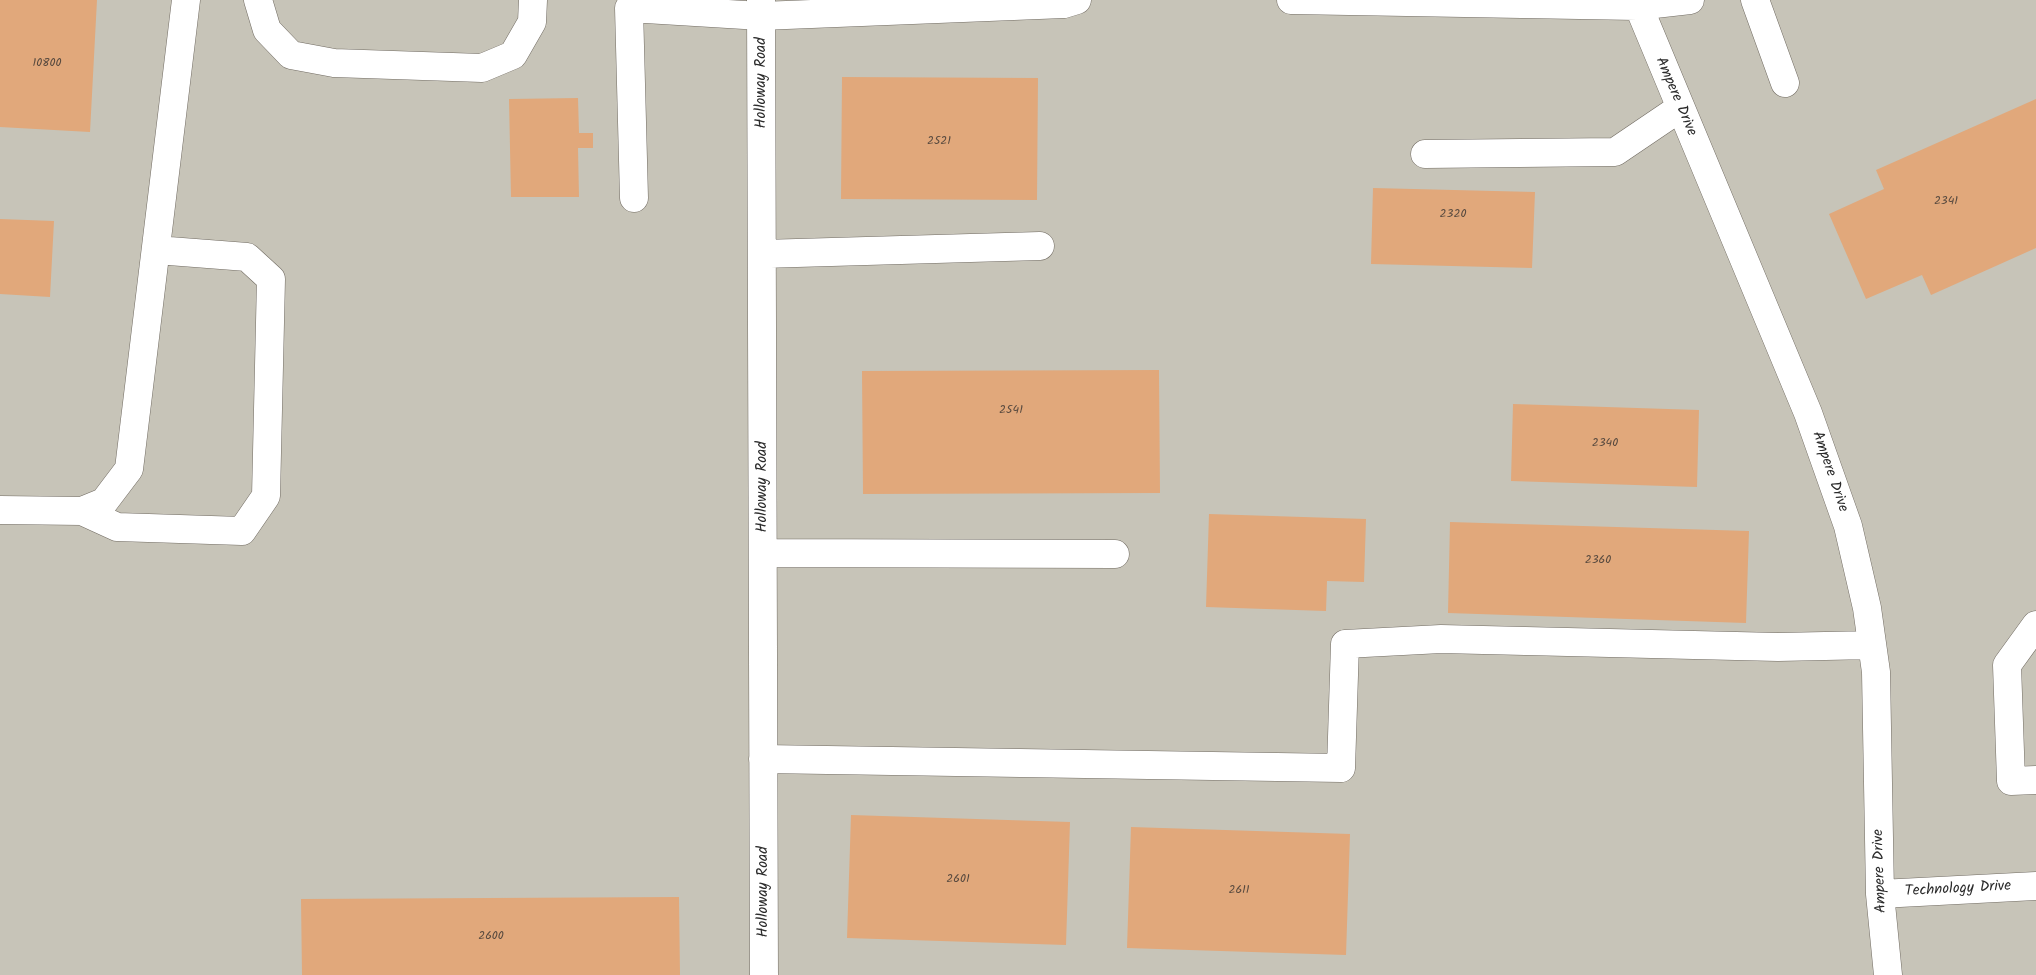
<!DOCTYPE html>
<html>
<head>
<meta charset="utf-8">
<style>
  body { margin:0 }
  canvas { display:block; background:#f4e2c8 }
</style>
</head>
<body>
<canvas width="2036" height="975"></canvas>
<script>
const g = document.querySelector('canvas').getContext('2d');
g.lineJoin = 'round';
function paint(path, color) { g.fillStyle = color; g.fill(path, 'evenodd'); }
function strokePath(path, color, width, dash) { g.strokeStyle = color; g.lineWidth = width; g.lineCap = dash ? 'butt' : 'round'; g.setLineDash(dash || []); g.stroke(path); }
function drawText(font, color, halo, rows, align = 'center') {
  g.font = font + ' Kalam,sans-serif'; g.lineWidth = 4.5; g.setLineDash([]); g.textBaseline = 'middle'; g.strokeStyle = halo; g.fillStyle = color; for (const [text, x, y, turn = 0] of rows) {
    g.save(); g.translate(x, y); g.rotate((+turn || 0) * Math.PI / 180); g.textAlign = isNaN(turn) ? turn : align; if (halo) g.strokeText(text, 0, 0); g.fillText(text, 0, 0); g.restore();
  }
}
paint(new Path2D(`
  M 0,0 L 2036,0 L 2036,975 L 0,975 Z`), '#c7c4b8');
paint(new Path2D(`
  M 0,0 L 97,0 L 90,132 L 0,127 Z
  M 842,77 L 1038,78 L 1037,200 L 841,199 Z
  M 578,98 L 579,133 L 593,133 L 593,148 L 578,148 L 579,197 L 511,197 L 509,99 Z
  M 2036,99 L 2036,248 L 1931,295 L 1922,275 L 1866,299 L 1829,214 L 1884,189 L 1876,170 Z
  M 1373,188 L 1535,192 L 1532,268 L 1371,264 Z
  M 0,219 L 54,221 L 50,297 L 0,294 Z
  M 1159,370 L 1160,493 L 863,494 L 862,371 Z
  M 1513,404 L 1699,410 L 1697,487 L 1511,481 Z
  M 1209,514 L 1366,519 L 1364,582 L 1327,581 L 1326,611 L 1206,607 Z
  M 1450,522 L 1749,531 L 1746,623 L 1448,613 Z
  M 851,815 L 1070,822 L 1066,945 L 847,938 Z
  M 1131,827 L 1350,834 L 1346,955 L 1127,948 Z
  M 679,897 L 680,975 L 302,975 L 301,899 Z`), '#e1a87b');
const minor = new Path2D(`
  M 258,0 L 267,30 L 291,55 L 334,63 L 482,68 L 513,55 L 532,22 L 533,0
  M 761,0 L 764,975
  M 1291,0 L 1637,6 L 1690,0
  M 1636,0 L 1808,413 L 1848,526 L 1867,608 L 1876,672 L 1880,894 L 1888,975
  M 1755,0 L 1785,83
  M 1425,154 L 1615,152 L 1680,108
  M 634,198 L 629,8 L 761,16 L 1064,4 L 1077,0
  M 762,254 L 1040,246
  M 0,510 L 82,511 L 104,502 L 129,469 L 186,0
  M 82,511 L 117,527 L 242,531 L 266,496 L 271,279 L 247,257 L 156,250
  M 763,553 L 1115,554
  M 2036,625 L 2007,665 L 2011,781 L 2036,780
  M 763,759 L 1341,768 L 1345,644 L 1441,639 L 1778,647 L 1872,645
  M 1880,894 L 2036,886`);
strokePath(minor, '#716b62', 29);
strokePath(minor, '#fff', 28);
drawText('12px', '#584a3f', null, [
  ["10800",47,64],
  ["2521",939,142],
  ["2341",1946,202],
  ["2320",1453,215],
  ["2541",1011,411],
  ["2340",1605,444],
  ["2360",1598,561],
  ["2601",958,880],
  ["2611",1239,891],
  ["2600",491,937]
]);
drawText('15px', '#2b2b2b', '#fff', [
  ["Holloway Road",762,83,-90],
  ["Ampere Drive",1675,97,67],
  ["Ampere Drive",1829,472,71],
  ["Holloway Road",763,487,-90],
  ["Ampere Drive",1881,871,-92],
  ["Technology Drive",1958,890,-3],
  ["Holloway Road",764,892,-90]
]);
</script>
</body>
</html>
